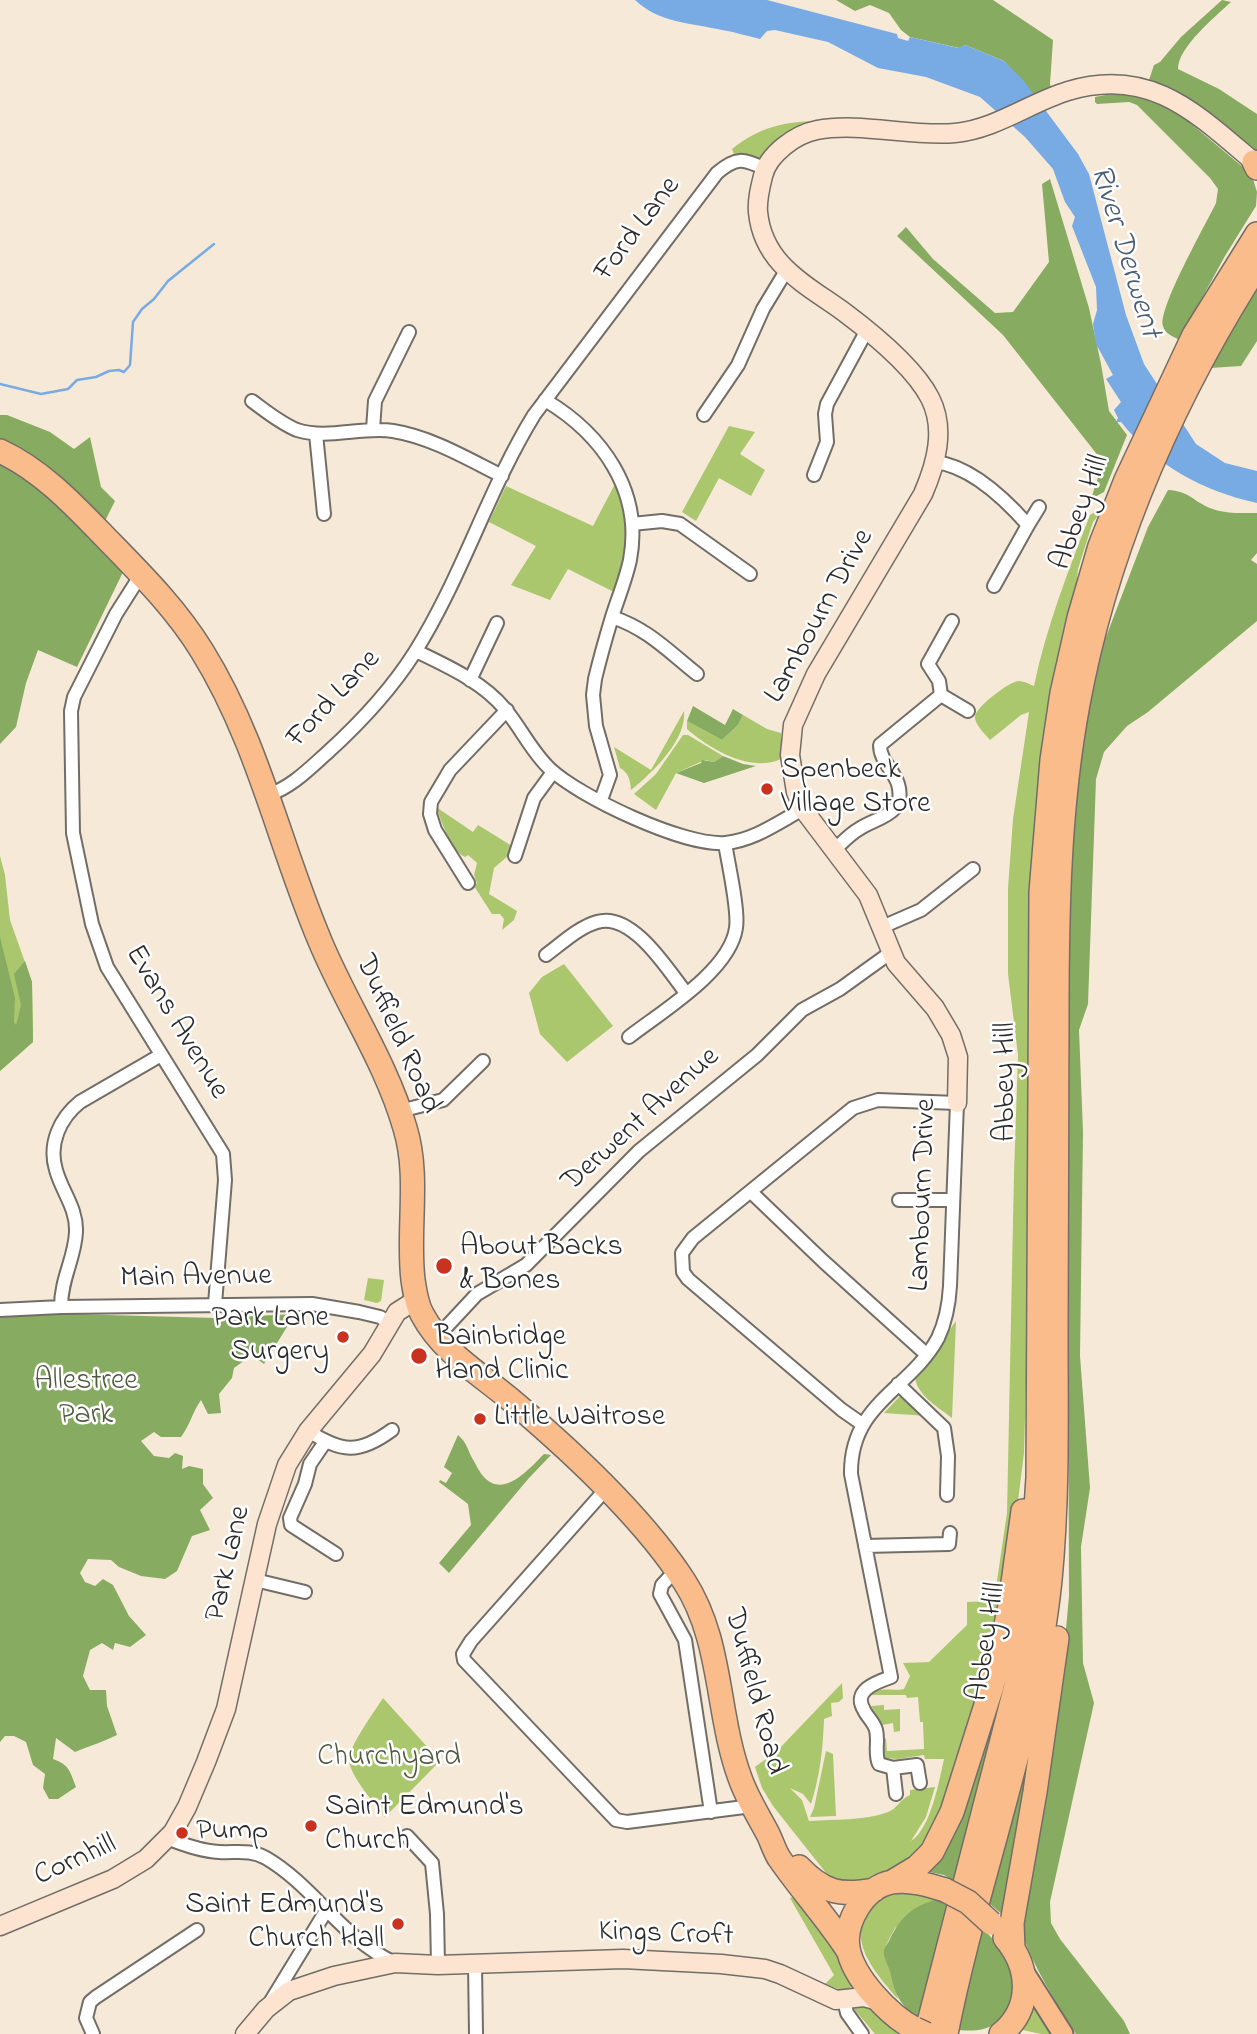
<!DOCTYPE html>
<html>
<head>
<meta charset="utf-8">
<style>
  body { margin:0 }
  canvas { display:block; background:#f7e9d7 }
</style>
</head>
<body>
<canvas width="1257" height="2034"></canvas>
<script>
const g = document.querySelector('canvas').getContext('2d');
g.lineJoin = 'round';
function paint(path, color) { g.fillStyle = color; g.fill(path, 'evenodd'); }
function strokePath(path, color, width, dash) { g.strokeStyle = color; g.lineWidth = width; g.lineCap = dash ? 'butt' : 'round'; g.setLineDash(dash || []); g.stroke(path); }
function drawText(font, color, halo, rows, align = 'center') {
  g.font = font + ' "Indie Flower",sans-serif'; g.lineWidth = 5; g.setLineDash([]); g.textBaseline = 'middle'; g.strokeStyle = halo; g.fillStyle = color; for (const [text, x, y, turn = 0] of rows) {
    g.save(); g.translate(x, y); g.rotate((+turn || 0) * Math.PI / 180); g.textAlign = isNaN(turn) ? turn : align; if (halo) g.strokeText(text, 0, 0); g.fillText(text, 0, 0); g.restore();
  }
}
paint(new Path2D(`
  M 817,121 L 769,157 L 759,160 L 734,154 L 732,149 C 760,127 782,122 817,121 Z
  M 729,426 L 755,432 L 740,454 L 765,470 L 751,496 L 719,478 L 696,521 L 682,512 Z
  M 616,482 C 632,522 627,551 614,592 L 568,569 L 550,600 L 511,585 L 536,546 L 489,522 L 506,486 L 593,526 Z
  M 1110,494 L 1112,498 L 1093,522 L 1078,569 L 1075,597 L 1029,1277 L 1024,1453 L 1004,1613 L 946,1813 L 911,1865 L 856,1885 L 830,1878 L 773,1806 L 762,1788 L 755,1767 L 777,1751 L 842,1683 L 843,1698 L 839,1702 L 831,1703 L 832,1716 L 824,1719 C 823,1748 820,1776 811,1804 L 803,1794 L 790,1788 L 802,1800 L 809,1821 C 834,1819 864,1821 888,1812 C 897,1809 900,1799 910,1795 L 910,1790 L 935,1787 L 926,1817 L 911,1841 C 931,1828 939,1781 944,1759 L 925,1759 L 924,1755 L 898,1759 L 884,1758 L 881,1742 L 886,1738 L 887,1751 L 924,1749 L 923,1722 L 920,1722 L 918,1697 L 907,1698 L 906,1695 L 871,1695 L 869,1697 C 879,1685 890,1692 904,1689 L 910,1676 L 903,1663 L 929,1662 L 967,1625 L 967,1602 L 994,1601 L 1007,1513 L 1014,1174 L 1018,1055 L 1008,974 L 1008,888 L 1013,819 L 1029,712 L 1021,715 L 990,740 C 985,734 974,724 975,716 C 977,706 1009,682 1018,681 C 1024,681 1029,684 1034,686 C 1046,628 1068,571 1090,515 L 1098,510 Z
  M 684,711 C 687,740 652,773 631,790 C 630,780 629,773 620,768 L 614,747 L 651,770 Z
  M 743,715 L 767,729 L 781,733 L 781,759 C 750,773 710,749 687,729 L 687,721 L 722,740 L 738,725 Z
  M 683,735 L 688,735 L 723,756 L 714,762 L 705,760 L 676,773 L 656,810 L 634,794 L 656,774 Z
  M 436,807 L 473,832 L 478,825 L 512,846 L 509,855 L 494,868 L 489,894 L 517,911 L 514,920 L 502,930 L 504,919 L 500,914 L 492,914 L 474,886 L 477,883 L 474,875 L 477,863 L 468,855 L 465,857 C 450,850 442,822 436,807 Z
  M 0,856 L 5,875 L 10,920 L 32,982 L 33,1042 L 0,1071 Z
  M 564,964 L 613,1026 L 567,1062 L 540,1034 L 529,993 L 542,977 Z
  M 368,1278 L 384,1280 L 381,1301 L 377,1303 L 364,1300 Z
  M 956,1321 L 952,1418 C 938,1407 918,1396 915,1378 Z
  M 899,1397 L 906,1397 L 927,1416 L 884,1413 Z
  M 383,1698 L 440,1761 L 385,1817 C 375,1804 351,1777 349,1761 C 348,1747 375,1711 383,1698 Z
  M 884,1705 L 884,1710 L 900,1709 L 900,1731 L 894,1732 L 893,1723 L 882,1725 L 871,1706 Z
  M 826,1751 L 833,1754 L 836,1816 L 810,1817 L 814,1808 Z
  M 905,1893 L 939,1899 L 895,1928 L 884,1949 L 885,1959 L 890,1966 L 898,1999 C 879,1977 846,1942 868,1912 C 878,1899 889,1894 905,1893 Z
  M 796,1896 L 815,1911 L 854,1984 L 846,1992 L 825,1984 L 834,1975 L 790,1898 Z
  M 865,2002 L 891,2021 L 897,2034 L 875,2034 L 854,2009 Z
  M 1031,2002 L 1058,2034 L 1041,2034 L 1018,2029 Z`), '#aac76e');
paint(new Path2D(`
  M 836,0 L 993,0 L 1053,40 L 1050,84 L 1053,93 L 1036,98 L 1004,61 L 965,45 L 959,48 L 910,37 L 901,30 L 889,13 L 870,5 L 855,11 Z
  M 1222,0 L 1231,2 C 1216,16 1177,48 1178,69 L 1219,89 L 1257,114 L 1257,151 C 1223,124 1190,94 1149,80 L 1154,65 L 1160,62 L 1181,37 Z
  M 1122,92 L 1151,98 L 1176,111 L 1244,168 L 1253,179 L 1257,192 L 1256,206 L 1225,256 L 1179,340 C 1173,336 1165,334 1163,326 C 1158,308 1206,224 1216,203 L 1218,189 L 1210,178 L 1137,105 L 1129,102 L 1097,104 L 1095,102 L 1095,97 Z
  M 1050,179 L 1089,308 L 1101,364 L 1109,411 L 1127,435 L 1104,492 L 1091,499 L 1103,462 L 1003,335 L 897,236 L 906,227 L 933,259 L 995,313 L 1013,312 L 1049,262 L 1042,184 Z
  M 1257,285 L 1257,341 L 1241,366 L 1210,368 Z
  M 0,415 L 7,415 L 50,432 L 74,449 L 90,437 L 101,487 L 115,501 L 105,521 L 52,470 L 0,441 Z
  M 0,461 L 36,481 L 124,570 L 77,667 L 38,650 L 26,683 L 16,727 L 0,744 Z
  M 1168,490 C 1189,491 1193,501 1210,508 C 1224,514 1242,513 1257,513 L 1257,553 L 1251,560 L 1257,564 L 1257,621 L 1148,712 L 1127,726 L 1104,752 L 1096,779 L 1088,1004 L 1079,1030 L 1083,1132 L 1080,1356 L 1090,1488 L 1081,1547 L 1083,1663 L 1094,1703 L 1050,1902 L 1051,1923 L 1060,1939 L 1124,2021 L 1130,2034 L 1076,2034 C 1055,2001 1034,1968 1021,1931 L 1060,1694 L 1069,1596 L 1067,994 L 1071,848 L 1081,740 L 1096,663 L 1148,527 Z
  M 693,706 L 725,725 L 733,709 L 743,715 L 738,725 L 722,740 L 687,721 Z
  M 723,756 L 743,764 L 756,766 L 704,783 L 676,773 L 701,763 L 702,760 L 714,762 Z
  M 0,937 L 15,998 L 14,1022 L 16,1025 L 21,1005 L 14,974 L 25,961 L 32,982 L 33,1042 L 0,1071 Z
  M 0,1312 L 216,1318 L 295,1314 L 264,1364 L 252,1355 L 234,1368 L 232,1378 L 219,1394 L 221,1413 L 208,1414 L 201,1400 C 192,1413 190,1425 181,1437 L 161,1437 L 154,1432 L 141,1441 L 154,1456 L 169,1458 L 175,1453 L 183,1456 L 182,1469 L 189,1466 L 203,1469 L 203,1484 L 213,1498 L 200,1510 L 210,1530 L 192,1536 L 177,1571 L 165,1579 L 141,1576 L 119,1567 L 111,1560 L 88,1559 L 80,1573 L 85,1582 L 95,1586 L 103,1579 L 113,1585 L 129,1616 L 146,1635 L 130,1647 L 115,1643 L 113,1650 L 102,1643 L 90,1650 L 83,1676 L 90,1690 L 106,1690 L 107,1706 L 117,1735 C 103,1742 89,1746 75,1752 L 56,1738 L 53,1759 C 70,1765 70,1772 76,1787 L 58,1799 L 49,1799 L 43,1788 L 45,1774 L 33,1765 L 26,1742 L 14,1736 L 5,1736 L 0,1742 Z
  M 458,1435 C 467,1443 467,1448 472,1458 C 476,1464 479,1472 484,1477 C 504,1499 530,1468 544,1454 L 551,1455 L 529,1478 L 449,1573 L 439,1563 L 471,1525 L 468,1504 L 439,1482 L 440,1480 L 446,1483 L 452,1473 L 444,1467 Z
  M 1014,1609 L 1007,1685 L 955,1882 L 944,1875 L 929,1872 L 950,1832 Z
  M 1043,1679 L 1003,1915 L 985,1900 Z
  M 939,1899 L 951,1905 L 922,2018 C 902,2010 895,1995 891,1975 C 890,1967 882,1958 884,1949 C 886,1945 888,1943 890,1939 C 901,1916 914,1905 939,1899 Z
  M 979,1925 C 997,1942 1011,1958 1016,1983 C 1017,1989 1015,1993 1013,1999 C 1002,2028 982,2034 952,2029 Z`), '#87ac61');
paint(new Path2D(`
  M 635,0 L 767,0 L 897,34 L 898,38 L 908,41 L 910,37 L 958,48 L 965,45 L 1004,61 L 1023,80 L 1078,154 L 1089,174 L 1126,315 L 1144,364 L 1196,444 L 1225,463 L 1257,471 L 1257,503 C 1203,491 1156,466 1121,422 L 1116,422 L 1118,418 L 1114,410 L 1121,402 L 1106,379 L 1113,375 L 1096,344 L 1093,324 L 1097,310 L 1096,287 L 1072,226 L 1075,217 L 1065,202 L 1053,169 L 1025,137 L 980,97 L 926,77 L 878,68 L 828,42 L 775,30 L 767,31 L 760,39 C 747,36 735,32 722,30 C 691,23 659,23 635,0 Z`), '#78abe4');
strokePath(new Path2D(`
  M 0,384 L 41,394 L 68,389 L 77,380 L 96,377 L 109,371 L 119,370 L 124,372 L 130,365 L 133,322 L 142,309 L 154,299 L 168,281 L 214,244`), '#78abe4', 2.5);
const street = new Path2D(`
  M 545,400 C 602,434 643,491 630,560 C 626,579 618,598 612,617 C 606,637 600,658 595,679 L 593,695 L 596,726 L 610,775 L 601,800
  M 252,401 C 267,412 280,423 297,430 C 328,440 362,426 393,431 C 431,437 468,459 502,476
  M 704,415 L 738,365 L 763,309 L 786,271
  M 373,429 L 375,401 L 409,332
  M 316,434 L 324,514
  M 935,462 C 971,466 1005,499 1028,525 L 994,586
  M 814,475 L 827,442 L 825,414 L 827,404 L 867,330
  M 632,524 L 662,521 L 680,524 L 750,574
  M 1028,525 L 1039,507
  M 142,573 L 116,614 L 74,697 L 71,711 L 73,833 L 92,924 L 107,967 L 223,1154 L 225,1180 L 215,1304
  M 612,617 C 648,629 668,651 697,674
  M 416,651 C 447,666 483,682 505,709 C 521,728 531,751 550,769 C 580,797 683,846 725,843 C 753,841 779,822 803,809
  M 470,680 L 497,623
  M 941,695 L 968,711
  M 268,795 C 292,787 310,768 328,752 C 361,722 391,690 415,652 C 462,577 488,490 534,415 L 717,173 C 736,157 743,158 765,169
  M 834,850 C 842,843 850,834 859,829 C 877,817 907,815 898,784 C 893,769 880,761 880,745 L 941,695 L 939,681 L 928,664 L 952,621
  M 515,856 L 534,798 L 553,772
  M 468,883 L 435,830 L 430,814 L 431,802 L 450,770 L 507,710
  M 882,927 L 921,910 L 973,869
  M 546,955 C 561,944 579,927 597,922 C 632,911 668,970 686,993
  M 629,1037 C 661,1012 730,971 736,928 C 739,910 728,863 725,843
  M 400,1111 L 443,1100 L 483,1061
  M 751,1192 L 823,1261 L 926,1354
  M 899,1200 L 953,1200
  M 61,1307 C 61,1278 75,1258 76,1232 C 77,1208 62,1192 56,1170 C 48,1144 60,1118 80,1102 L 161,1055
  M 0,1310 L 61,1307 L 312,1304 L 359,1312 L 380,1317 L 390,1323
  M 437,1337 L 477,1294 L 526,1265 L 639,1151 L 757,1055 L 802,1010 L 840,989 L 890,953
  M 898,1384 L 944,1428 L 948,1456 L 947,1495
  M 862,1424 L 842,1410 L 688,1279 L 683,1272 L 682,1253 L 693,1238 L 853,1108 L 878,1100 L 957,1103 L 950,1286 C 949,1304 946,1321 938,1338 C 910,1390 850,1403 851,1474 L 891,1677 C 877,1682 852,1690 864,1710 C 867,1717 874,1722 876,1730 C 879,1741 874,1753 879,1764 L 893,1768 L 917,1765 L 920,1783
  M 308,1431 C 342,1452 358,1455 392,1430
  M 325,1442 L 310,1464 L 305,1484 L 290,1518 L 291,1525 L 336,1554
  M 606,1489 L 471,1641 L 463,1654 L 464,1660 L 616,1820 L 627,1822 L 752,1806
  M 865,1546 L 949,1544 L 950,1533
  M 676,1570 L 662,1585 L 660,1594 L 685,1640 L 711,1812
  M 255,1580 L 305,1592
  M 893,1768 L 896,1794
  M 407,1836 L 432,1863 L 437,1914 L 438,1965
  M 167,1838 C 184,1845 201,1851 219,1852 C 236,1853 250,1849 266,1858 C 314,1886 342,1939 395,1963
  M 475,1964 L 476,2034
  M 844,2000 L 847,2013 L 862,2034
  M 271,2001 L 326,1911
  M 93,2034 L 86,2018 L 90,2002 L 96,1997 L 197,1930`);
const secondary = new Path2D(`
  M 957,1103 L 958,1057 L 951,1035 L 935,1008 L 896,963 L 868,895 L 803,809 L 796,792 L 790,755 L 793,725 L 816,674 L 923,494 C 936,464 946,429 930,398 C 914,367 872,333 844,312 C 807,285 763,265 758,212 C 757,200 760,188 763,176 C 768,154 796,134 817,130 C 861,122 910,137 955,133 C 996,129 1029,103 1068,91 C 1150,66 1196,113 1254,162
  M 0,1926 L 113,1879 L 146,1859 L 173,1832 L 187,1807 L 206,1762 L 226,1709 L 267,1524 L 287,1465 L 308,1431 L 372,1354 L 397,1312 L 416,1300
  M 245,2034 L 266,2009 L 289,1991 L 334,1976 L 395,1963 L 438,1965 L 623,1959 L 721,1964 L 765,1969 L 780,1974 L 836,2000 L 864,1997 L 879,2001`);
const primary = new Path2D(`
  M 1024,1972 L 1063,2034`);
const highway = new Path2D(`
  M 1254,162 L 1257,168
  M 0,451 C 41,470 73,504 103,535 C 139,572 175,607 202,651 C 258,741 279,844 320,941 C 346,1004 386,1062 405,1128 C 420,1177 407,1229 413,1280 C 415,1292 416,1303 422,1314 C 442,1352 479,1373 511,1400 C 569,1449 643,1518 684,1581 C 723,1641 716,1713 740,1778 C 747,1798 758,1815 768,1834 C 772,1842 774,1850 779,1858 C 801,1890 828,1919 849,1952
  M 799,1867 C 824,1893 840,1896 874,1890
  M 892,1882 L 917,1867 L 932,1852 L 952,1812 L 992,1686 L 1009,1611 L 1023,1511
  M 1013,1949 L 1012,1923 L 1035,1792 L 1057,1638
  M 915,2029 C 890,2016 853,1978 848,1948 C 844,1922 864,1887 892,1882 C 909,1879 929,1885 945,1890
  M 926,2034 L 1015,1690 L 1029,1611 L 1038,1478 L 1041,892 L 1052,760 L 1062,693 L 1079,618 L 1100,546 L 1126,480 L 1194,335 L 1257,234
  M 946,2034 C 976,1881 1034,1735 1050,1580 C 1058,1498 1056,1415 1056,1333 C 1056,1227 1057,1120 1057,1013 C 1057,909 1059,806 1078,704 C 1107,547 1172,400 1257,266
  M 1001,2034 C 1033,2008 1030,1967 1005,1938`);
strokePath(street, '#726e67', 16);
strokePath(secondary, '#726e67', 21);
strokePath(primary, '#726e67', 23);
strokePath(highway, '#726e67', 26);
strokePath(street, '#fff', 12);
strokePath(secondary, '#fde4d0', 18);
strokePath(primary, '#f9bc8a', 19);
strokePath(highway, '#f9bc8a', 23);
const highwayBridge = new Path2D(`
  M 945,1890 L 968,1902 L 991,1923
  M 915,2029 L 926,2034`);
strokePath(highwayBridge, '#726e67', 26, []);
strokePath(highwayBridge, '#f9bc8a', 23);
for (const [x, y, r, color] of [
  [767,789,7,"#c8321e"],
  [444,1266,9,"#c8321e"],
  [343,1337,7,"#c8321e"],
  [419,1356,9,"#c8321e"],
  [480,1419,7,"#c8321e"],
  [311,1826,7,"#c8321e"],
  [182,1833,7,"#c8321e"],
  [398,1924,7,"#c8321e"]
]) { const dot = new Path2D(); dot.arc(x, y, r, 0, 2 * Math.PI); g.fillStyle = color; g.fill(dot); strokePath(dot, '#fff', 2.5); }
drawText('30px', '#2b2b2b', '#fff', [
  ["Ford Lane",639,230,-53],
  ["Abbey Hill",1082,513,-70],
  ["Lambourn Drive",821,617,-61],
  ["Ford Lane",335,700,-47],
  ["Evans Avenue",175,1023,59],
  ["Duffield Road",396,1035,66],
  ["Abbey Hill",1008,1082,-90],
  ["Derwent Avenue",642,1121,-42],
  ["Lambourn Drive",925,1195,-88],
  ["Main Avenue",196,1279,-1],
  ["Park Lane",230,1564,-77],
  ["Abbey Hill",989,1642,-81],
  ["Duffield Road",753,1692,75],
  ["Cornhill",76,1862,-24],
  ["Kings Croft",666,1936,2]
]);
drawText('30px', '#2b2b2b', '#fff', [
  ["Spenbeck",781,772],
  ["Village Store",781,806],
  ["About Backs",460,1249],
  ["& Bones",460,1283],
  ["Park Lane",329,1320,"right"],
  ["Surgery",329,1354,"right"],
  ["Bainbridge",435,1339],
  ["Hand Clinic",435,1373],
  ["Little Waitrose",494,1419],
  ["Saint Edmund's",325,1809],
  ["Church",325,1843],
  ["Pump",196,1833],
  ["Saint Edmund's",384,1907,"right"],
  ["Church Hall",384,1941,"right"]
], 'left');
drawText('30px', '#515a3f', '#fff', [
  ["Allestree",86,1383],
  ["Park",86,1417],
  ["Churchyard",389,1759]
]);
drawText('italic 32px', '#4a5e75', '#fff', [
  ["River Derwent",1123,252,73]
]);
</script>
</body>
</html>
